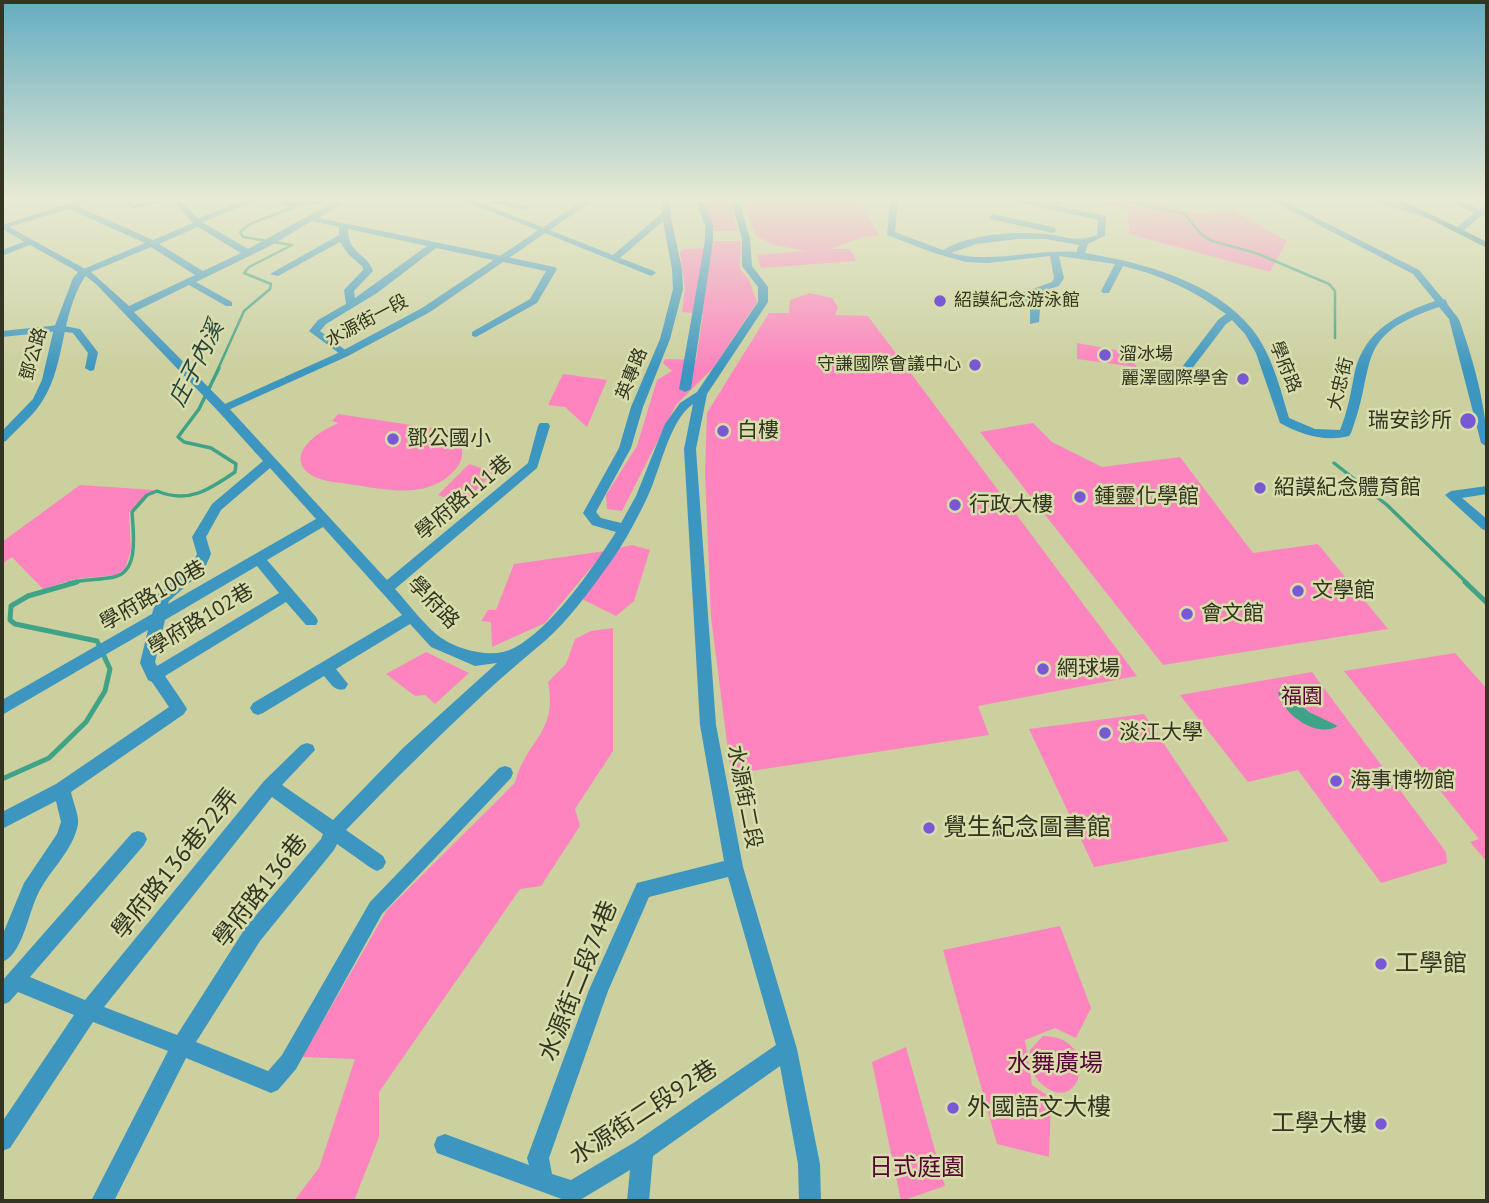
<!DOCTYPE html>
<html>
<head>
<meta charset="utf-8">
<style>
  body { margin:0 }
  #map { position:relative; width:1489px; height:1203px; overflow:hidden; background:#ccd09f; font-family:"PT Sans",sans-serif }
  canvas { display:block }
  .frame { position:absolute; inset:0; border:4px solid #333421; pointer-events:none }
</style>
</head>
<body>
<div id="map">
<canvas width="1489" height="1203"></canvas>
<div class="frame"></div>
</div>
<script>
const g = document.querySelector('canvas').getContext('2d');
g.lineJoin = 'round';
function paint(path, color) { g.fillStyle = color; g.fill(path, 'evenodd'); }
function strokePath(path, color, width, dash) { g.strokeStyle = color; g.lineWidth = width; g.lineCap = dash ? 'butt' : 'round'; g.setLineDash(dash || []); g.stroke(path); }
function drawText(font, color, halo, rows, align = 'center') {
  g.font = font + ' "PT Sans","Noto Sans TC",sans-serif'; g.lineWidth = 5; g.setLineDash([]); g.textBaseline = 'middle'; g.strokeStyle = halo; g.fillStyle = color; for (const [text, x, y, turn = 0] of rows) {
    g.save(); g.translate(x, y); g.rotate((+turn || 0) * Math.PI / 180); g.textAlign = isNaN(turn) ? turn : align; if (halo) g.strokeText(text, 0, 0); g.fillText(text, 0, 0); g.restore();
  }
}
paint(new Path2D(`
  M 703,201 L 729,201 L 738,231 L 714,231 Z
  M 743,201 L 862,201 L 879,236 L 863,237 L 831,249 L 850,249 L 856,261 L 761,268 L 757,255 L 805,251 L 774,245 L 756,236 Z
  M 1094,201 L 1155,201 L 1198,214 L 1233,210 L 1287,241 L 1270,272 L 1129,234 L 1128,210 Z
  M 714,241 L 741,241 L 740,269 L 749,280 L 757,302 L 713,368 L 676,405 L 622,511 L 607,509 L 606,495 L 637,446 L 657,380 L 672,371 L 663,363 L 665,359 L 696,360 L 703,314 L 682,312 L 685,288 L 680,253 L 683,249 L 712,248 Z
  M 809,293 L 832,298 L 838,307 L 835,315 L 868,316 L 1137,676 L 978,706 L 989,735 L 731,774 L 711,617 L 705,473 L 707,413 L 769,313 L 789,313 L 790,300 Z
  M 1077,343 L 1133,353 L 1136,367 L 1077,359 Z
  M 563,374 L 607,380 L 587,427 L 565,407 L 548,405 Z
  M 338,414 L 478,435 L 473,443 L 460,441 C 464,452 463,461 455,470 C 427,501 384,489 348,484 C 335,482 317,481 307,472 C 286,451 323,429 339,423 L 332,421 Z
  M 1033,423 L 1052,442 L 1102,467 L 1180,457 L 1253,553 L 1318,544 L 1388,629 L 1163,665 L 980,432 Z
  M 469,464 L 494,472 L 463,504 L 438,495 Z
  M 80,485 L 154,490 L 129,512 L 131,550 L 125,569 L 116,575 L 75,579 L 43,589 L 12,557 L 2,564 L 2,542 Z
  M 632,545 L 650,550 L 634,601 L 616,616 L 580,598 L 618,548 Z
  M 605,551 L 545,623 L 492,647 L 491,622 L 481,621 L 488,610 L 496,610 L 514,564 Z
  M 613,628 L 613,751 L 575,809 L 580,826 L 541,886 L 520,889 L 379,1092 L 379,1137 L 354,1201 L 294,1201 L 319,1168 L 355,1059 L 302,1057 L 387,910 L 515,783 C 527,738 558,734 548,682 L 566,664 L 575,639 L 591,631 Z
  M 426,652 L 469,673 L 435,704 L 425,695 L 415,696 L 386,674 Z
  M 1455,653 L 1487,689 L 1487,862 L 1470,842 L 1479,839 L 1344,671 Z
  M 1312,672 L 1446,852 L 1447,863 L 1381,883 L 1298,770 L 1248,782 L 1180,695 Z
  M 1144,714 L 1229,841 L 1094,867 L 1029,729 Z
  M 1060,926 L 1091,1008 L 1076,1038 L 1055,1028 L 1025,1040 L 1032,1085 L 1051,1098 L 1049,1157 L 997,1144 L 943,950 Z
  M 1043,1036 C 1102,1036 1082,1118 1043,1085 C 1032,1077 1029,1063 1030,1050 Z
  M 906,1047 L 945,1186 L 901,1201 L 872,1062 Z`), '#fd84be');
paint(new Path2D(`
  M 1278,692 L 1283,692 L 1309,712 L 1338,726 C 1317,739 1282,714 1278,692 Z`), '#40a387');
strokePath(new Path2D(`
  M 127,201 L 132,207 L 162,201
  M 1126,201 L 1185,214 L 1201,234 L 1212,241 L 1256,253 L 1329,284 L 1335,291 L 1335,338
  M 218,369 L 244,311 L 270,289 L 271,284 L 244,273 L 249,267 L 292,245 L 243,237 L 240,232 L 250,224 L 310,201`), '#40a387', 2.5);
strokePath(new Path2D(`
  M 1334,463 L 1387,505 L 1467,583
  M 69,583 C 84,579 99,580 114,577 C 140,572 133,531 132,512 L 147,495 L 157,491 C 188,504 209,490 235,472 L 236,464 L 211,448 L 184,442 L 178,437 L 199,409 L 219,368`), '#40a387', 3.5);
strokePath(new Path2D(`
  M 1465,582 L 1487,603
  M 2,779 L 49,758 L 86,722 L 105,691 L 110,669 L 97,641 L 15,624 L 10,620 L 11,606 L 28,596 L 77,582`), '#40a387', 5);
paint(new Path2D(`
  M 76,201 L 88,201 L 77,206 L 153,240 L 193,223 L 172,201 L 181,201 L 198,218 L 243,201 L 255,201 L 202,222 L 248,249 L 335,201 L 345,201 L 319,218 L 555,267 L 557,269 L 537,303 L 476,337 L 472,336 L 472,332 L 530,299 L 546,271 L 436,248 L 377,293 L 326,324 L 320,331 L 348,352 L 349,354 L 344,357 L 309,331 L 318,320 L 346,304 L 344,290 L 363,270 L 363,267 L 349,255 L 340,242 L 278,276 L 270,274 L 339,235 L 339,227 L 312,221 L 270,246 L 196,282 L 232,302 L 232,306 L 226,306 L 189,285 L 134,312 L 226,405 L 387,580 L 528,463 L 538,426 L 540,423 L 548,423 L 550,426 L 537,468 L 395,589 C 407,602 429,631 443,639 C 461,651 494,659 514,648 C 553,627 592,569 616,532 L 592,525 L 583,513 L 619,448 L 631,407 L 660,339 L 673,289 L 672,269 L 663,221 L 620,258 L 654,271 L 656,273 L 651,276 L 465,201 L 476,201 L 613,255 L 662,213 L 663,201 L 671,201 L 670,214 L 682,269 L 683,289 L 670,339 L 643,407 L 631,448 L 596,512 L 601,518 L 621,523 L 636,496 L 665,424 L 680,403 L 697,392 L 758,302 L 758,287 L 742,266 L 742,239 L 731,201 L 739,201 L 750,239 L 752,266 L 768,287 L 768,302 L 707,394 L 696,449 L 716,725 L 743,867 L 797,1049 L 820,1164 L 821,1201 L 799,1201 L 798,1164 L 780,1066 L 653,1156 L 649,1201 L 627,1201 L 630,1170 L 580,1200 L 567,1201 L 437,1153 L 434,1145 L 437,1137 L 445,1134 L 529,1165 L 527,1158 L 589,990 L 637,883 L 724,861 L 700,725 L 684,449 L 693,404 C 669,420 660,472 647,498 C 635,523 621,549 604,571 C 587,595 568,620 546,640 C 526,657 505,674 486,692 C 438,737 392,782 346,830 L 383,856 L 386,862 L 383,868 L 377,871 L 371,868 L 337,844 L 334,850 L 260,941 L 196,1042 L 268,1071 L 282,1055 L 370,902 L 499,768 L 505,766 L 511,768 L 513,773 L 511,778 L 382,914 L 296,1069 L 278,1090 L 271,1093 L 186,1058 L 114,1201 L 91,1201 L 168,1051 L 93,1022 L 10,1148 L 2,1151 L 2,1122 L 74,1015 L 18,992 L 9,1002 L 2,1005 L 2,981 L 132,833 L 138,831 L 144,833 L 147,839 L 144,845 L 30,977 L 85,1000 L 264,781 L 301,745 L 307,743 L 313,745 L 315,750 L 282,785 L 333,820 L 403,748 L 497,663 L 475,666 L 431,647 L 410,624 L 336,669 L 348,684 L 345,689 C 335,692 331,684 324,676 L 263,713 L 258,715 L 253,713 L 250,708 L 253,703 L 402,615 L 323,527 L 267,560 L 316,617 L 318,621 L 316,625 L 306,625 L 286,602 L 165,676 L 184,704 L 187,709 L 184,714 L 71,792 C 73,802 79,815 78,824 C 73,852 48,871 37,896 C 28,915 22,955 2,962 L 2,936 L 24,883 L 57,834 L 61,822 L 56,801 L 2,829 L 2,812 L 56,784 L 169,707 L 152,682 L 148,680 L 140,663 L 148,630 L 2,715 L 2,700 L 152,614 L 158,594 L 193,563 L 197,554 L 192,537 L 212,504 L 263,461 L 218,411 L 96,284 L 79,271 L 145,243 L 69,209 L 2,229 L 2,225 ZM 198,227 L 241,253 L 203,271 L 159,244 ZM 348,229 L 427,246 L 355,298 L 354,291 L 373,271 C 367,253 348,254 348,229 ZM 151,247 L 195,275 L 129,306 L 91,272 ZM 270,468 L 316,519 L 168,604 L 169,601 L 204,570 L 211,554 L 206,537 L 221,510 ZM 257,566 L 279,593 L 157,666 L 155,662 L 165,620 ZM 272,797 L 323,834 L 321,839 L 246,927 L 177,1035 L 104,1007 ZM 728,877 L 776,1045 L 635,1142 L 571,1180 L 552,1174 L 549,1158 L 608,991 L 649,897 Z
  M 277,201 L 323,201 L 319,204 L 288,207 Z
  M 489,201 L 506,201 L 528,207 L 524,210 Z
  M 696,201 L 704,201 L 713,225 L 713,241 L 691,389 L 685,392 L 679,389 L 705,241 L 705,225 Z
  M 890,201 L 898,201 L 895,232 L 943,250 C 970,234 1013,231 1044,234 C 1067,236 1073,243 1097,235 L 1098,220 L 1014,201 L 1031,201 L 1051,205 L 1052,201 L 1060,201 L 1059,206 L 1106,216 L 1105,236 L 1088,244 L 1085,253 C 1144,263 1213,281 1252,329 C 1272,354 1280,388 1289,418 L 1315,429 L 1340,430 C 1348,411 1351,391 1355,371 C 1365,330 1398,314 1435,301 L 1413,274 L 1273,201 L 1283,201 L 1419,270 L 1443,299 L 1446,300 C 1448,308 1457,314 1460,322 C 1473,360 1487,407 1487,447 L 1481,443 L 1449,319 L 1439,307 C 1351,336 1378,364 1351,433 L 1349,436 C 1324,442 1302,435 1280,423 L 1256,353 L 1245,334 L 1232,320 L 1226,324 L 1181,383 L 1173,383 L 1173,379 L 1218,320 L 1226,314 C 1195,291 1161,275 1123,266 L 1109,293 L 1103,293 L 1101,291 L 1115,264 L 1059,256 L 1064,278 L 1059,286 L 1032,294 L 1040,310 L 1039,322 L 1030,324 L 1030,310 L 1021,293 L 1052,282 L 1054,278 L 1050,256 L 988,263 L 966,262 L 934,253 L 887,235 ZM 1018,239 L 1045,239 L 1079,245 L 1076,252 C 1034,249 992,264 951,253 L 976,244 Z
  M 1375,201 L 1388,201 L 1433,216 L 1426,218 Z
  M 1451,201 L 1462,201 L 1479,209 L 1487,205 L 1487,217 L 1481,216 L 1462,232 L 1456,232 L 1456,228 L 1474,213 Z
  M 993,214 L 1053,227 L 1057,230 L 1053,233 L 990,219 L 989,217 Z
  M 29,240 L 37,242 L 2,256 L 2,250 Z
  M 59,325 L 80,329 L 97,351 L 98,353 L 94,370 L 90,371 L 85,368 L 88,353 L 73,333 L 59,331 L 2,337 L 2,331 Z
  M 1487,486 L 1487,494 L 1462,498 L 1487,519 L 1487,531 L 1482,529 L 1445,495 L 1451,491 Z`), '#3d96bf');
paint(new Path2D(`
  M 582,201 L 592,201 L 430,312 L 348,356 L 226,411 L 218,411 L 216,408 L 340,352 L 422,308 Z
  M 2,223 L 89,271 C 60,308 67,362 43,400 C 34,415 18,428 6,441 L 2,442 L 2,431 L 33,399 L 42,380 L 54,328 L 73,278 L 78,272 L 2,229 Z`), '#3d96bf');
paint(new Path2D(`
  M 1394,201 L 1404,201 L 1487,242 L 1487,248 Z`), '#247699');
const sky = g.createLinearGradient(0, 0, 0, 369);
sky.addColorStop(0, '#65adc1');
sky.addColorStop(0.54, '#e8ead4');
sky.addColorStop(1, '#e8ead400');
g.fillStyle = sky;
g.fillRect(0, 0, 1489, 369);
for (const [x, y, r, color] of [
  [940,301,7,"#7959d3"],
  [1105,355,7,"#7959d3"],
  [975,365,7,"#7959d3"],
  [1243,379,7,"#7959d3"],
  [1468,421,9,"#7959d3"],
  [723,431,7,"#7959d3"],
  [393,439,7,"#7959d3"],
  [1260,488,7,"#7959d3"],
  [1080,497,7,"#7959d3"],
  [955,505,7,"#7959d3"],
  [1298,591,7,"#7959d3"],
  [1187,614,7,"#7959d3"],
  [1043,669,7,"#7959d3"],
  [1105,733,7,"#7959d3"],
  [1336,781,7,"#7959d3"],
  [929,828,7,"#7959d3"],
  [1381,964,7,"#7959d3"],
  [953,1108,7,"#7959d3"],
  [1381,1124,7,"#7959d3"]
]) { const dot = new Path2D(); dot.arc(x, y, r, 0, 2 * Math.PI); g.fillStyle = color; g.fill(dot); strokePath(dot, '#d9ddac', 2.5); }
drawText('18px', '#333421', '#d9ddac', [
  ["紹謨紀念游泳館",954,301],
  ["溜冰場",1119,355],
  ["守謙國際會議中心",961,365,"right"],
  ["麗澤國際學舍",1229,379,"right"]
], 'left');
drawText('18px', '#333421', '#d9ddac', [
  ["水源街一段",367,321,-28],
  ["鄧公路",34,354,-74],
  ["學府路",1285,367,68],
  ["英專路",632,374,-68],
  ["大忠街",1341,384,-76]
]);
drawText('21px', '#333421', '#d9ddac', [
  ["瑞安診所",1452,421,"right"],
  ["白樓",737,431],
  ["鄧公國小",407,439],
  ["紹謨紀念體育館",1274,488],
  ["鍾靈化學館",1094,497],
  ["行政大樓",969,505],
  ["文學館",1312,591],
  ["會文館",1201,614],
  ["網球場",1057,669],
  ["淡江大學",1119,733],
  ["海事博物館",1350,781]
], 'left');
drawText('21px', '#333421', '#d9ddac', [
  ["學府路111巷",464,498,-40],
  ["學府路100巷",153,596,-30],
  ["學府路",433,603,46],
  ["學府路102巷",201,620,-31],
  ["水源街二段",744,797,79]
]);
drawText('21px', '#560435', '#d9ddac', [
  ["福園",1302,697]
]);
drawText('italic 23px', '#27453b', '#d9ddac', [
  ["庄子內溪",197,364,-63]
]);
drawText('24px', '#333421', '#d9ddac', [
  ["覺生紀念圖書館",943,828],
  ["工學館",1395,964],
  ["外國語文大樓",967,1108],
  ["工學大樓",1367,1124,"right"]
], 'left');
drawText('24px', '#333421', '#d9ddac', [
  ["學府路136巷22弄",176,864,-51],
  ["學府路136巷",261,891,-52],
  ["水源街二段74巷",579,981,-68],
  ["水源街二段92巷",644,1113,-33]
]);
drawText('24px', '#560435', '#d9ddac', [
  ["水舞廣場",1055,1064],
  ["日式庭園",917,1168]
]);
</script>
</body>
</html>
